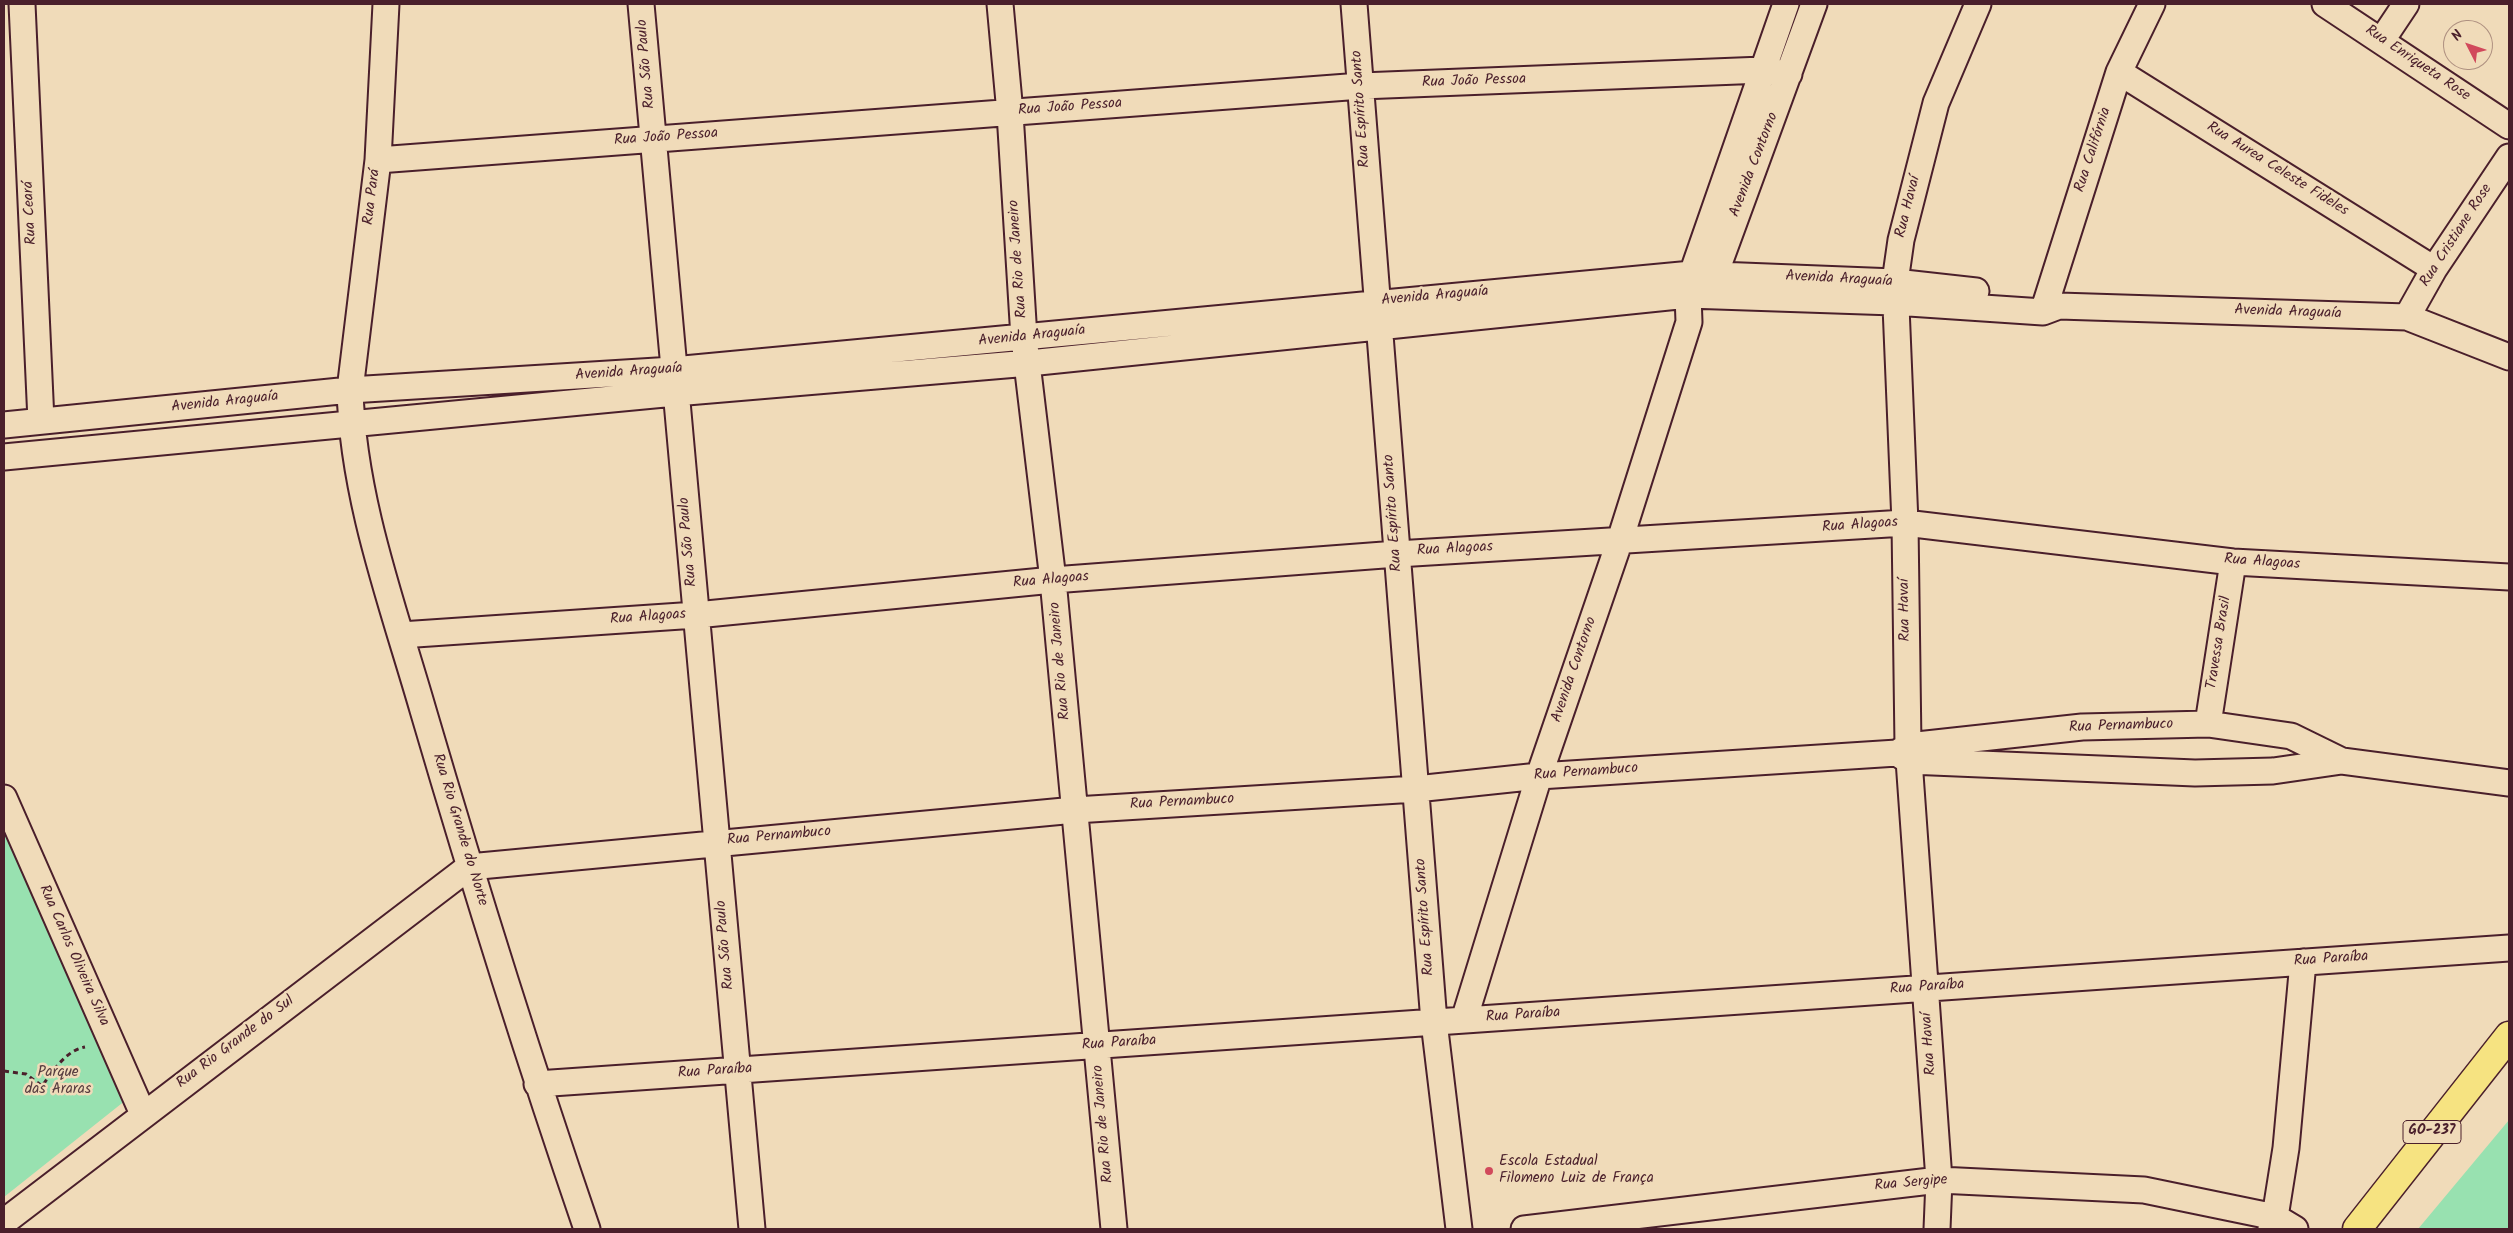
<!DOCTYPE html>
<html>
<head>
<meta charset="utf-8">
<style>
  body { margin:0 }
  #map { position:relative; width:2513px; height:1233px; overflow:hidden; background:#f0dbb9; font-family:Kalam,sans-serif }
  canvas { display:block }
  .frame { position:absolute; inset:0; border:5px solid #4a1f2b; pointer-events:none }
  .north { position:absolute; left:2443px; top:20px; width:50px; height:50px; box-sizing:border-box; background:#f0dbb9; border:1px solid #ae9080; border-radius:50%; rotate:311deg; font-size:14px; font-weight:700; line-height:20px; text-align:center; color:#4a1f2b }
  .north::after { content:''; display:block; margin:auto; width:18px; height:22px; background:#d1495b; clip-path:polygon(50% 0,100% 100%,50% 72%,0 100%) }
</style>
</head>
<body>
<div id="map">
<canvas width="2513" height="1233"></canvas>
<div class="frame"></div>
<div class="north">N</div>
</div>
<script>
const g = document.querySelector('canvas').getContext('2d');
g.lineJoin = 'round';
function paint(path, color) { g.fillStyle = color; g.fill(path, 'evenodd'); }
function strokePath(path, color, width, dash) { g.strokeStyle = color; g.lineWidth = width; g.lineCap = dash ? 'butt' : 'round'; g.setLineDash(dash || []); g.stroke(path); }
function drawText(font, color, halo, rows, align = 'center') {
  g.font = font + ' Kalam,sans-serif'; g.lineWidth = 5; g.setLineDash([]); g.textBaseline = 'middle'; g.strokeStyle = halo; g.fillStyle = color; for (const [text, x, y, turn = 0] of rows) {
    g.save(); g.translate(x, y); g.rotate((+turn || 0) * Math.PI / 180); g.textAlign = isNaN(turn) ? turn : align; if (halo) g.strokeText(text, 0, 0); g.fillText(text, 0, 0); g.restore();
  }
}
paint(new Path2D(`
  M 4,818 L 126,1100 L 4,1197 Z
  M 2509,1120 L 2509,1229 L 2418,1229 Z`), '#98e1b0');
const minor = new Path2D(`
  M 22,4 L 41,421
  M 386,4 L 378,160 L 350,390 C 353,499 393,606 423,710 C 474,884 528,1057 587,1229
  M 641,4 L 752,1229
  M 1000,4 L 1010,113 L 1024,338 L 1053,580 L 1114,1229
  M 1354,4 L 1434,1022 L 1459,1229
  M 2325,4 L 2509,126
  M 2382,40 L 2406,4
  M 2119,72 L 2434,269
  M 378,160 L 1361,86 L 1763,70 L 1789,74
  M 1710,288 L 1814,4
  M 2043,312 L 2119,72 L 2152,4
  M 2407,317 L 2434,269 L 2509,157
  M 4,425 L 350,390 L 673,370 L 1692,274 L 1895,282 L 1976,291
  M 4,457 L 675,393 L 1029,363 L 1688,295 L 1894,302 L 2043,312 L 2059,306 L 2407,317 L 2509,357
  M 401,635 L 696,615 L 1053,580 L 1397,554 L 1905,523 L 2233,562 L 2509,577
  M 2208,724 L 2233,562
  M 1897,753 L 1909,761 L 2195,773 L 2273,771 L 2342,761 L 2509,783
  M 4,798 L 143,1114
  M 1464,1020 L 1539,776 L 1620,540 L 1689,322 L 1688,295 L 1692,274 L 1786,4
  M 537,1084 L 2509,948
  M 4,1222 L 469,867 L 1075,810 L 1416,789 L 1539,776 L 1897,753 L 1908,746 L 2082,727 L 2208,724 L 2291,736 L 2342,761
  M 1524,1229 L 1939,1180 L 2144,1190 L 2275,1217 L 2295,1229
  M 1937,1229 L 1939,1180 L 1908,746 L 1905,523 L 1895,282 L 1901,240 L 1936,103 L 1978,4
  M 2271,1229 L 2275,1217 L 2286,1148 L 2303,962`);
const primary = new Path2D(`
  M 2357,1229 L 2509,1036`);
strokePath(minor, '#4a1f2b', 29);
strokePath(primary, '#4a1f2b', 31);
strokePath(new Path2D(`
  M 4,1071 L 26,1074 L 42,1086 C 54,1070 65,1051 85,1047`), '#4a1f2b', 3, [5, 4]);
strokePath(minor, '#f0dbb9', 25);
strokePath(primary, '#f6e381', 28);
for (const [x, y, r, color] of [
  [1489,1171,5,"#d1495b"]
]) { const dot = new Path2D(); dot.arc(x, y, r, 0, 2 * Math.PI); g.fillStyle = color; g.fill(dot); strokePath(dot, '#f0dbb9', 2); }
for (const [x, y, w] of [
  [2432,1132,58]
]) { const box = new Path2D(); box.roundRect(x - w / 2, y - 11.5, w, 23, 4); g.fillStyle = '#f0dbb9'; g.fill(box); strokePath(box, '#4a1f2b', 1); }
drawText('bold 14px', '#4a1f2b', null, [
  ["GO-237",2432,1132]
]);
drawText('15px', '#4a1f2b', '#f0dbb9', [
  ["Rua São Paulo",647,64,-95],
  ["Rua Enriqueta Rose",2417,64,34],
  ["Rua João Pessoa",1474,82,-2],
  ["Rua João Pessoa",1070,108,-4],
  ["Rua Espírito Santo",1362,109,-94],
  ["Rua João Pessoa",666,138,-4],
  ["Rua Califórnia",2094,150,-72],
  ["Avenida Contorno",1755,165,-69],
  ["Rua Aurea Celeste Fideles",2277,170,32],
  ["Rua Pará",373,197,-83],
  ["Rua Havaí",1909,207,-76],
  ["Rua Ceará",31,213,-93],
  ["Rua Cristiane Rose",2457,236,-57],
  ["Rua Rio de Janeiro",1019,259,-94],
  ["Avenida Araguaía",1839,280,3],
  ["Avenida Araguaía",1435,297,-5],
  ["Avenida Araguaía",2288,313,2],
  ["Avenida Araguaía",1032,337,-6],
  ["Avenida Araguaía",629,373,-4],
  ["Avenida Araguaía",225,403,-6],
  ["Rua Espírito Santo",1394,513,-94],
  ["Rua Alagoas",1860,526,-4],
  ["Rua São Paulo",689,542,-95],
  ["Rua Alagoas",1455,550,-3],
  ["Rua Alagoas",2262,563,4],
  ["Rua Alagoas",1051,581,-5],
  ["Rua Havaí",1906,610,-91],
  ["Rua Alagoas",648,618,-4],
  ["Travessa Brasil",2220,643,-81],
  ["Rua Rio de Janeiro",1061,661,-95],
  ["Avenida Contorno",1575,670,-71],
  ["Rua Pernambuco",2121,727,-2],
  ["Rua Pernambuco",1586,773,-4],
  ["Rua Pernambuco",1182,803,-3],
  ["Rua Rio Grande do Norte",459,830,73],
  ["Rua Pernambuco",779,837,-5],
  ["Rua Espírito Santo",1426,917,-94],
  ["Rua São Paulo",726,945,-95],
  ["Rua Carlos Oliveira Silva",73,956,66],
  ["Rua Paraíba",2331,960,-4],
  ["Rua Paraíba",1927,988,-4],
  ["Rua Paraíba",1523,1016,-4],
  ["Rua Rio Grande do Sul",236,1043,-37],
  ["Rua Paraíba",1119,1044,-4],
  ["Rua Havaí",1930,1044,-94],
  ["Rua Paraíba",715,1072,-4],
  ["Rua Rio de Janeiro",1104,1124,-95],
  ["Rua Sergipe",1911,1184,-5]
]);
drawText('15px', '#563c3f', '#f0dbb9', [
  ["Parque",58,1073],
  ["das Araras",58,1090]
]);
drawText('15px', '#4a1f2b', '#f0dbb9', [
  ["Escola Estadual",1499,1162],
  ["Filomeno Luiz de França",1499,1179]
], 'left');
</script>
</body>
</html>
